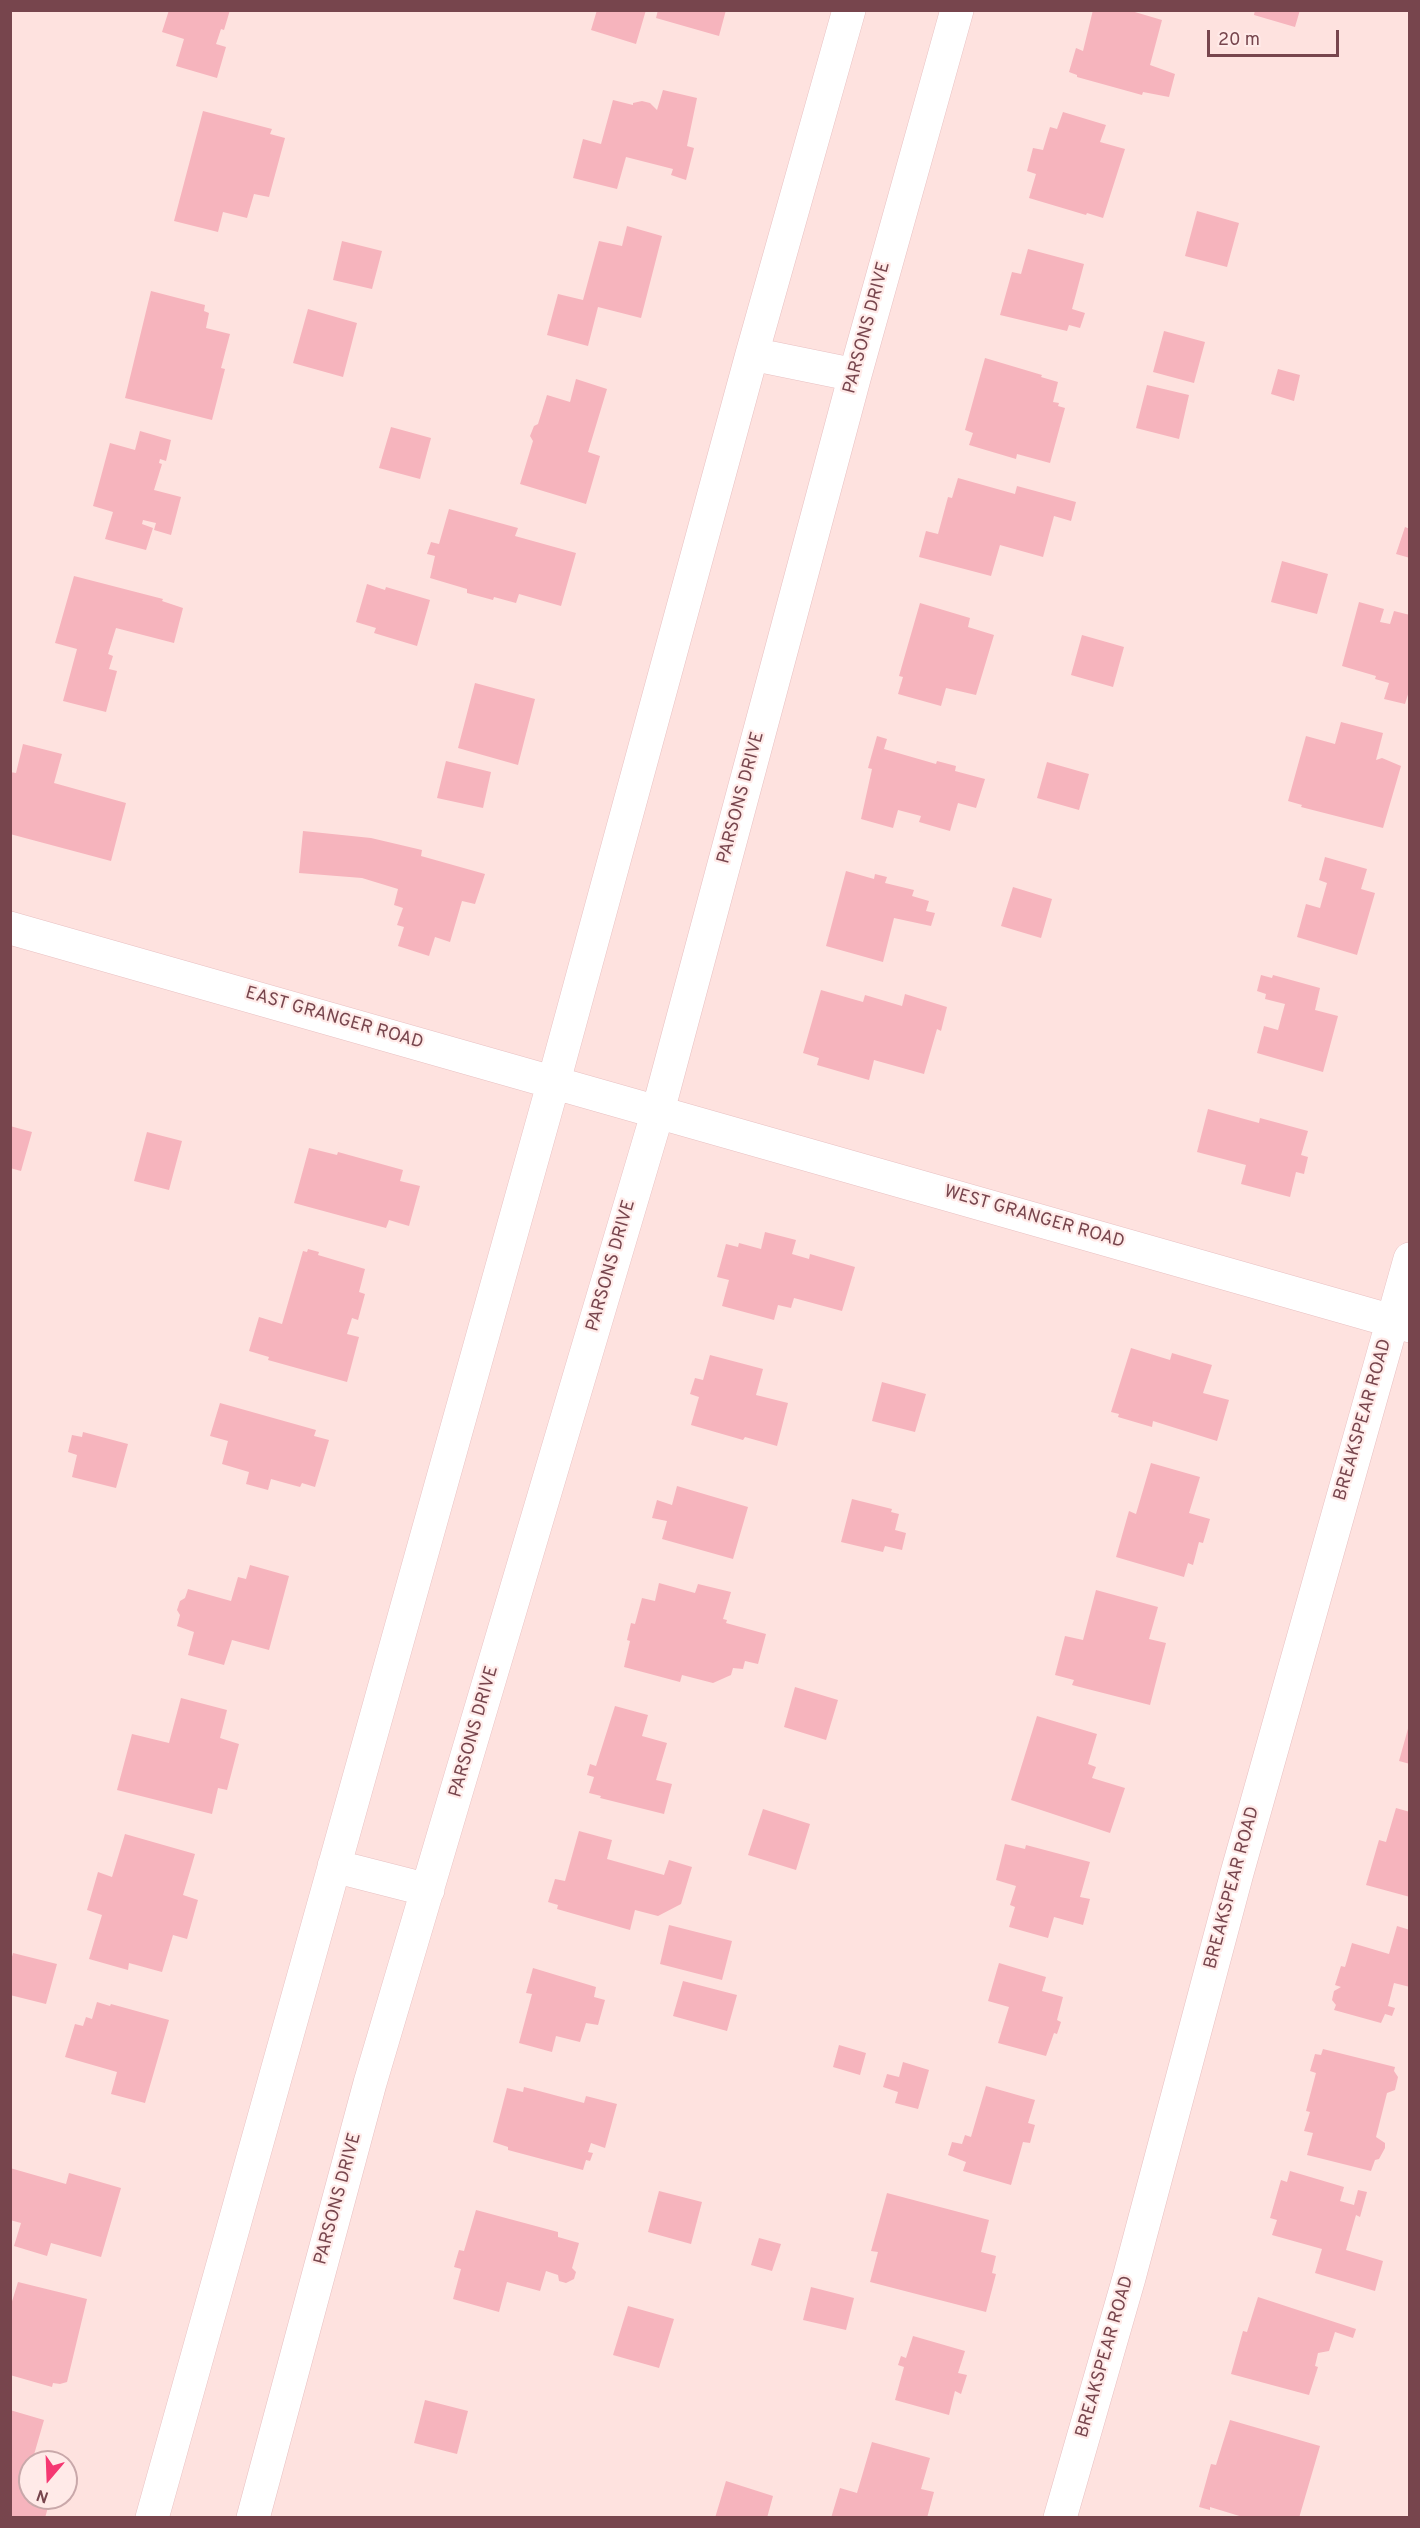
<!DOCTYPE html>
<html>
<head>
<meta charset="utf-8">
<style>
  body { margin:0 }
  #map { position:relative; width:1420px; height:2528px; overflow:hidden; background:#fee2df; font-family:Overpass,sans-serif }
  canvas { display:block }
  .frame { position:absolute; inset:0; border:12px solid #77454d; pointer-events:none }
  .north { position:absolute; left:18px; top:2450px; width:60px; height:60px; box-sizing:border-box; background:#ffeae8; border:2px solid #c9a8aa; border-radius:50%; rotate:199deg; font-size:16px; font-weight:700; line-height:24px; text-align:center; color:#77454d }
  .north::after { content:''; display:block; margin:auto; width:21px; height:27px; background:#f53872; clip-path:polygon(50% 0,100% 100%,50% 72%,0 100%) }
  .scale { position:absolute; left:1207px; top:30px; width:132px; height:27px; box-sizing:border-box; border:3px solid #77454d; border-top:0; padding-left:8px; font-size:18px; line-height:21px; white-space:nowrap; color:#77454d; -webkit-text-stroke:4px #ffeae8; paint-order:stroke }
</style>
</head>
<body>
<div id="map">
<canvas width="1420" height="2528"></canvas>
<div class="frame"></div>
<div class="north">N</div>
<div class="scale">20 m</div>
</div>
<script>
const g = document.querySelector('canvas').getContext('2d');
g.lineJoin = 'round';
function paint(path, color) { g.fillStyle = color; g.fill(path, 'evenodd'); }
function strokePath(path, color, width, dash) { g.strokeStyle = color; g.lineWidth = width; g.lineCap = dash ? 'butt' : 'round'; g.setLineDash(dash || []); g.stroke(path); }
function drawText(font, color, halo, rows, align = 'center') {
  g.font = font + ' Overpass,sans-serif'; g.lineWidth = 4.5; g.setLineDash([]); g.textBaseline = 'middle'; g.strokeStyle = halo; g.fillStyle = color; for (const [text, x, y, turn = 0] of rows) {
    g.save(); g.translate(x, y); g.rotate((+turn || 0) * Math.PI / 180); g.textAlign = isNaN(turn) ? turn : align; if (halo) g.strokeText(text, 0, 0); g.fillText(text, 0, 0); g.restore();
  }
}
paint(new Path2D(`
  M 169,10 L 230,10 L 224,30 L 221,29 L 216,44 L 226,47 L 217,78 L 176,66 L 184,39 L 162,32 Z
  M 597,10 L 646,10 L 636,44 L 591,30 Z
  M 658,10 L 726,10 L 719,36 L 656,18 Z
  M 1093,10 L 1128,10 L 1162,20 L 1150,65 L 1175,74 L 1169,97 L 1143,92 L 1142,95 L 1077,77 L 1077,75 L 1069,72 L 1076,48 L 1083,51 Z
  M 1255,10 L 1300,10 L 1295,27 L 1254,15 Z
  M 663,90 L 697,98 L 687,146 L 694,148 L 686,180 L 671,175 L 673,169 L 626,157 L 617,189 L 573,178 L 583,139 L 601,144 L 613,100 L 633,105 L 633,103 L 642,101 L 650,103 L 657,110 Z
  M 203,111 L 272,129 L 270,134 L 285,138 L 269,197 L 254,194 L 247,218 L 223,212 L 218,232 L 174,221 Z
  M 1063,112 L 1106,125 L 1100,142 L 1125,149 L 1103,218 L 1087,213 L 1086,215 L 1029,198 L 1036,174 L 1027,171 L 1033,148 L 1043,150 L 1050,127 L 1057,129 Z
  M 1197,211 L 1239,223 L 1227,267 L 1185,256 Z
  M 627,226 L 662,236 L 641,318 L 598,307 L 588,346 L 547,335 L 558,294 L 583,300 L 599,241 L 622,246 Z
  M 342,241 L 382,251 L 372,289 L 333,280 Z
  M 1028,249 L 1084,264 L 1072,309 L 1085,313 L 1080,328 L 1069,325 L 1067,331 L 1000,315 L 1012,272 L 1021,274 Z
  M 151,291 L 205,305 L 204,311 L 209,313 L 206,328 L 230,334 L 221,368 L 225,369 L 212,420 L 125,398 Z
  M 308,309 L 357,323 L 343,377 L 293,363 Z
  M 1164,331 L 1205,342 L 1194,383 L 1153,372 Z
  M 985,358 L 1042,375 L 1041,377 L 1058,382 L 1053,402 L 1059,403 L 1058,406 L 1065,408 L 1050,463 L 1017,454 L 1016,459 L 969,445 L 973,433 L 965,430 Z
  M 1278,369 L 1300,375 L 1294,401 L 1271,394 Z
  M 576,379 L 607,389 L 588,452 L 600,456 L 586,504 L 520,484 L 533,441 L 530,436 L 534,426 L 538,424 L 547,395 L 570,402 Z
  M 1147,385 L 1189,395 L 1179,439 L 1136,428 Z
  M 391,427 L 431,438 L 420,479 L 379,468 Z
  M 140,431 L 171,440 L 166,461 L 160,459 L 159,463 L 162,464 L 154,490 L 181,497 L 171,535 L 154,530 L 156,523 L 143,520 L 142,524 L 153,528 L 146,550 L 105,539 L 113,512 L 93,506 L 110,443 L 135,450 Z
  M 958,478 L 1015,494 L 1017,486 L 1076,502 L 1071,521 L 1054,516 L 1043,557 L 1000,545 L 991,576 L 919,557 L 926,531 L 938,534 L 948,497 L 952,498 Z
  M 449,509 L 518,528 L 515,536 L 576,553 L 561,606 L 519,594 L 516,603 L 494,597 L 493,600 L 467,593 L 467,589 L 430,578 L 435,556 L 427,554 L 431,542 L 439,544 Z
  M 1405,527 L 1410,529 L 1410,558 L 1396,554 Z
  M 1282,561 L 1328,574 L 1317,614 L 1271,602 Z
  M 74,576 L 163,599 L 162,601 L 183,608 L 174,643 L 116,628 L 108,654 L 113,656 L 109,669 L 117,671 L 106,712 L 63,701 L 77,649 L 55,643 Z
  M 367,584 L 385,590 L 386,587 L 430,600 L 417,646 L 374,633 L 376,628 L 356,622 Z
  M 1359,602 L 1384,609 L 1380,622 L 1390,624 L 1394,611 L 1410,615 L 1410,688 L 1405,704 L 1384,699 L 1389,683 L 1375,679 L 1376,676 L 1342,666 Z
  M 920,603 L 970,618 L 968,627 L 994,635 L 976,695 L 946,688 L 941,706 L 898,694 L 903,677 L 899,676 Z
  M 1082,635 L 1124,647 L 1113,687 L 1071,675 Z
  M 475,683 L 535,699 L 518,765 L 458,748 Z
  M 1341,722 L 1383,733 L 1376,760 L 1382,758 L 1401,766 L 1383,828 L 1301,807 L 1302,805 L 1288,801 L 1306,736 L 1335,744 Z
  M 877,736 L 887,739 L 884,749 L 936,764 L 937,761 L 956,766 L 955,771 L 985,779 L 976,808 L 958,803 L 950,831 L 919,822 L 921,816 L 898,810 L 893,828 L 861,819 L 872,769 L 868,768 Z
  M 23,744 L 62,754 L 54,783 L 126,803 L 111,861 L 10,834 L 10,772 L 16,773 Z
  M 446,761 L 491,772 L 483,808 L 437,798 Z
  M 1047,762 L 1089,774 L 1079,810 L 1037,798 Z
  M 303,831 L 371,838 L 422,850 L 421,856 L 485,874 L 475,904 L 462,901 L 450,942 L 435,937 L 429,956 L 398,946 L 404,927 L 397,925 L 403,908 L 394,905 L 398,889 L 362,878 L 299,873 Z
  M 1325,857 L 1367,869 L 1361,889 L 1375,893 L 1357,955 L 1297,937 L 1306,904 L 1320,908 L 1327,883 L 1319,880 Z
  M 846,871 L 874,879 L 875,874 L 887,877 L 885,883 L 914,890 L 912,896 L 929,901 L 926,911 L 935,913 L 931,926 L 894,918 L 883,962 L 826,946 Z
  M 1013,887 L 1052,899 L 1041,938 L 1001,926 Z
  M 1261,975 L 1272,978 L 1273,975 L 1320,988 L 1315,1010 L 1338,1016 L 1323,1072 L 1257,1053 L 1264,1026 L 1278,1030 L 1285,1004 L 1265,999 L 1266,994 L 1257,991 Z
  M 821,990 L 863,1002 L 865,995 L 902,1006 L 905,994 L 947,1007 L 941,1031 L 937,1029 L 924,1074 L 874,1060 L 869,1080 L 817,1065 L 819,1058 L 803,1053 Z
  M 1208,1109 L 1259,1123 L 1260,1118 L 1308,1131 L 1301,1155 L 1308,1157 L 1304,1174 L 1296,1172 L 1290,1197 L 1241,1184 L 1246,1165 L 1197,1152 Z
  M 10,1126 L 32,1132 L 21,1171 L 10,1168 Z
  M 147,1132 L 182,1141 L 169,1190 L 134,1181 Z
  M 309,1148 L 337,1155 L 338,1152 L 403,1170 L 400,1181 L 420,1186 L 409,1226 L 389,1220 L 386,1228 L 294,1203 Z
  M 765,1232 L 796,1240 L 792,1254 L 809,1259 L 810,1254 L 855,1267 L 842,1311 L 794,1298 L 791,1308 L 778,1305 L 774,1320 L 722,1306 L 729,1280 L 717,1277 L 726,1244 L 738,1247 L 739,1243 L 761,1249 Z
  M 308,1249 L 319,1252 L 318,1255 L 365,1269 L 359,1292 L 365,1294 L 358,1320 L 352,1318 L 347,1334 L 359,1337 L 347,1382 L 268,1360 L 269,1357 L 249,1351 L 259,1317 L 282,1324 L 303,1251 L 307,1252 Z
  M 1131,1348 L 1170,1360 L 1172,1353 L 1212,1365 L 1203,1393 L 1229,1400 L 1217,1441 L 1153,1421 L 1152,1427 L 1118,1417 L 1119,1414 L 1111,1412 Z
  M 710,1355 L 763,1369 L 756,1395 L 788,1403 L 777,1446 L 745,1437 L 743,1440 L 691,1425 L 699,1397 L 690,1394 L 695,1378 L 703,1380 Z
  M 882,1382 L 926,1394 L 915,1432 L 872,1421 Z
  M 220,1403 L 316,1430 L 314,1436 L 329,1440 L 315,1487 L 302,1483 L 300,1487 L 271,1479 L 268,1490 L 246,1484 L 249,1472 L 222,1464 L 228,1441 L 210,1436 Z
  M 83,1432 L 128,1444 L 116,1488 L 72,1477 L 77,1455 L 68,1452 L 72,1435 L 82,1437 Z
  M 1151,1463 L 1200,1477 L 1189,1513 L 1210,1519 L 1203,1543 L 1199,1542 L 1193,1565 L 1188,1563 L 1184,1577 L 1116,1557 L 1129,1511 L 1136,1514 Z
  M 677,1486 L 748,1507 L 733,1559 L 662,1539 L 667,1521 L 652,1518 L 657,1500 L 672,1505 Z
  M 852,1499 L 892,1509 L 891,1512 L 899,1514 L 895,1530 L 906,1533 L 902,1550 L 885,1546 L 883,1552 L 841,1542 Z
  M 250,1565 L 289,1576 L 269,1650 L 232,1640 L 224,1665 L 188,1655 L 194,1632 L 177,1626 L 180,1615 L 177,1610 L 180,1601 L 185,1598 L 188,1589 L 231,1601 L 238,1577 L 246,1579 Z
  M 659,1583 L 695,1593 L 698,1584 L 731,1592 L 723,1619 L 727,1620 L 726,1623 L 766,1634 L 758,1664 L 745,1661 L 743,1669 L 733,1668 L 731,1675 L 713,1683 L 682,1675 L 680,1682 L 624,1667 L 630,1641 L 627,1640 L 631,1623 L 635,1624 L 642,1598 L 655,1601 Z
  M 1096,1590 L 1158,1607 L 1149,1639 L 1166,1643 L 1150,1705 L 1072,1685 L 1074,1680 L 1055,1675 L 1065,1636 L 1083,1640 Z
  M 795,1687 L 838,1700 L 826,1740 L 784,1727 Z
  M 181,1698 L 227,1710 L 220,1738 L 239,1744 L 227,1790 L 218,1788 L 212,1814 L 117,1790 L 132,1734 L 169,1743 Z
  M 615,1706 L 648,1715 L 642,1736 L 667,1743 L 656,1780 L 672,1784 L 664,1814 L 600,1798 L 601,1796 L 589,1793 L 594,1777 L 587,1775 L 590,1764 L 596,1766 Z
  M 1037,1716 L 1097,1734 L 1088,1764 L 1096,1767 L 1092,1778 L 1125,1788 L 1110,1833 L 1011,1800 Z
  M 1409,1725 L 1410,1725 L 1410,1764 L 1399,1761 Z
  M 1396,1808 L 1410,1812 L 1410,1897 L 1366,1885 L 1379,1840 L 1386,1842 Z
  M 763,1809 L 810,1824 L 796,1870 L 748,1855 Z
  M 579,1831 L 612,1840 L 607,1859 L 664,1875 L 669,1860 L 692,1867 L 681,1904 L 658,1916 L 635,1910 L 630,1930 L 557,1909 L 558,1905 L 548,1902 L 555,1879 L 565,1881 Z
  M 125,1834 L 195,1854 L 183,1895 L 198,1900 L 187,1939 L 173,1935 L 162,1972 L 129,1963 L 128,1970 L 89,1959 L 102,1915 L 87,1910 L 98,1872 L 112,1877 Z
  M 1005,1844 L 1025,1849 L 1026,1845 L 1090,1862 L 1080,1897 L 1090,1899 L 1083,1925 L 1054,1917 L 1048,1938 L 1009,1927 L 1015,1907 L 1010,1905 L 1016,1886 L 996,1880 Z
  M 669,1925 L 732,1941 L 722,1980 L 660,1964 Z
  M 1397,1926 L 1410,1930 L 1410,1987 L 1394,1983 L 1388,2006 L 1395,2008 L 1392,2016 L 1385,2014 L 1381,2023 L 1334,2010 L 1336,2005 L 1332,2000 L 1334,1991 L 1341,1987 L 1335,1985 L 1341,1966 L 1345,1967 L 1352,1943 L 1389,1954 Z
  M 13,1953 L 57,1964 L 46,2004 L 10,1995 L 10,1964 Z
  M 999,1963 L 1046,1977 L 1042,1991 L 1063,1997 L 1057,2020 L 1061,2022 L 1057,2034 L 1054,2033 L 1046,2056 L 998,2043 L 1009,2007 L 988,2001 Z
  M 533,1968 L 596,1987 L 594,1997 L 605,2000 L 598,2025 L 586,2023 L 580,2042 L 556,2036 L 552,2052 L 519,2043 L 532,1994 L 526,1993 Z
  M 683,1981 L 737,1995 L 727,2031 L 673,2016 Z
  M 97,2002 L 110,2006 L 111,2004 L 169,2020 L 145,2103 L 111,2094 L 117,2072 L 65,2057 L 75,2024 L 83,2026 L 86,2017 L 92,2019 Z
  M 839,2045 L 866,2053 L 860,2075 L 833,2067 Z
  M 1323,2049 L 1395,2067 L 1394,2071 L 1398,2077 L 1395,2090 L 1387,2093 L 1376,2137 L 1385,2143 L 1385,2148 L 1379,2159 L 1375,2160 L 1371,2171 L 1307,2155 L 1313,2133 L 1304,2131 L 1310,2112 L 1306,2111 L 1316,2073 L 1310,2071 L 1315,2054 L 1321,2055 Z
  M 903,2062 L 929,2070 L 918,2109 L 895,2103 L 898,2092 L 883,2087 L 887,2074 L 899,2077 Z
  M 986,2086 L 1035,2100 L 1028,2123 L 1035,2125 L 1030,2143 L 1023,2142 L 1011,2185 L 963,2171 L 966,2162 L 948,2155 L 952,2142 L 962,2144 L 965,2135 L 971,2137 Z
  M 524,2087 L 584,2103 L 586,2096 L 617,2104 L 605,2148 L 591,2143 L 588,2152 L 593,2153 L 590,2161 L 586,2160 L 583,2170 L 508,2150 L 508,2147 L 493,2142 L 507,2088 L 523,2092 Z
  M 10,2168 L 66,2184 L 69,2173 L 121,2188 L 101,2257 L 51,2243 L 47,2256 L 14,2246 L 21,2223 L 10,2220 Z
  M 1290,2171 L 1344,2187 L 1340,2201 L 1354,2205 L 1358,2190 L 1367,2192 L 1360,2217 L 1356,2215 L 1346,2250 L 1383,2261 L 1375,2291 L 1315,2273 L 1322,2249 L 1272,2235 L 1277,2220 L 1270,2218 L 1281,2180 L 1287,2182 Z
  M 659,2191 L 702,2202 L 691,2244 L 648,2232 Z
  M 887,2193 L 989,2220 L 981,2252 L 996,2256 L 992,2273 L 996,2274 L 986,2312 L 870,2282 L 878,2252 L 871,2251 Z
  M 476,2210 L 558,2232 L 558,2237 L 579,2243 L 572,2268 L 576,2272 L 574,2279 L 566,2283 L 559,2281 L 558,2275 L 546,2271 L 540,2291 L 507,2282 L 499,2312 L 453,2299 L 461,2269 L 454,2267 L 459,2250 L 464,2251 Z
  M 759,2238 L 781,2244 L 772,2271 L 751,2265 Z
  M 18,2282 L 87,2299 L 67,2382 L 60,2384 L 53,2383 L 52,2387 L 10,2375 L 10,2308 Z
  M 811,2287 L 854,2298 L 846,2330 L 803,2320 Z
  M 1258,2297 L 1356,2329 L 1353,2338 L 1335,2332 L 1329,2351 L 1318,2353 L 1315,2366 L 1318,2367 L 1309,2395 L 1231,2374 L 1243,2331 L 1247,2332 Z
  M 628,2306 L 674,2319 L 659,2368 L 613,2355 Z
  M 913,2336 L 965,2351 L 958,2373 L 967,2375 L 961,2394 L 955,2391 L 949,2415 L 895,2400 L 904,2367 L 898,2365 L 901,2356 L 906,2358 Z
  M 425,2400 L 468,2411 L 457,2454 L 414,2443 Z
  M 10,2410 L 44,2420 L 23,2493 L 30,2495 L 30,2498 L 50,2500 L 45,2518 L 10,2518 Z
  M 1230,2420 L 1320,2446 L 1299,2518 L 1246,2518 L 1210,2507 L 1210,2510 L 1199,2507 L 1211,2464 L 1216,2465 Z
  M 872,2442 L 930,2458 L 921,2489 L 934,2492 L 927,2518 L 831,2518 L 840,2488 L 857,2493 Z
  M 726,2481 L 773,2496 L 767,2518 L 715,2518 Z`), '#f6b4bd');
const street = new Path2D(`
  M 752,354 L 855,375
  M 10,928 L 1410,1326
  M 334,1866 L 428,1890
  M 152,2518 L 554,1081 L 752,354 L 849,10
  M 253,2518 L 370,2083 L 658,1111 L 855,375 L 957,10
  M 1060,2518 L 1129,2278 L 1237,1873 L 1410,1259`);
strokePath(street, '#e8c0c2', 34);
strokePath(street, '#fff', 33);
drawText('18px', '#77454d', '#ffeae8', [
  ["PARSONS DRIVE",868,328,-75],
  ["PARSONS DRIVE",742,798,-75],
  ["EAST GRANGER ROAD",334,1019,16],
  ["WEST GRANGER ROAD",1034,1218,16],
  ["PARSONS DRIVE",612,1266,-74],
  ["BREAKSPEAR ROAD",1364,1420,-74],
  ["PARSONS DRIVE",475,1732,-74],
  ["BREAKSPEAR ROAD",1233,1888,-75],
  ["PARSONS DRIVE",339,2199,-75],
  ["BREAKSPEAR ROAD",1106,2357,-74]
]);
</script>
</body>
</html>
